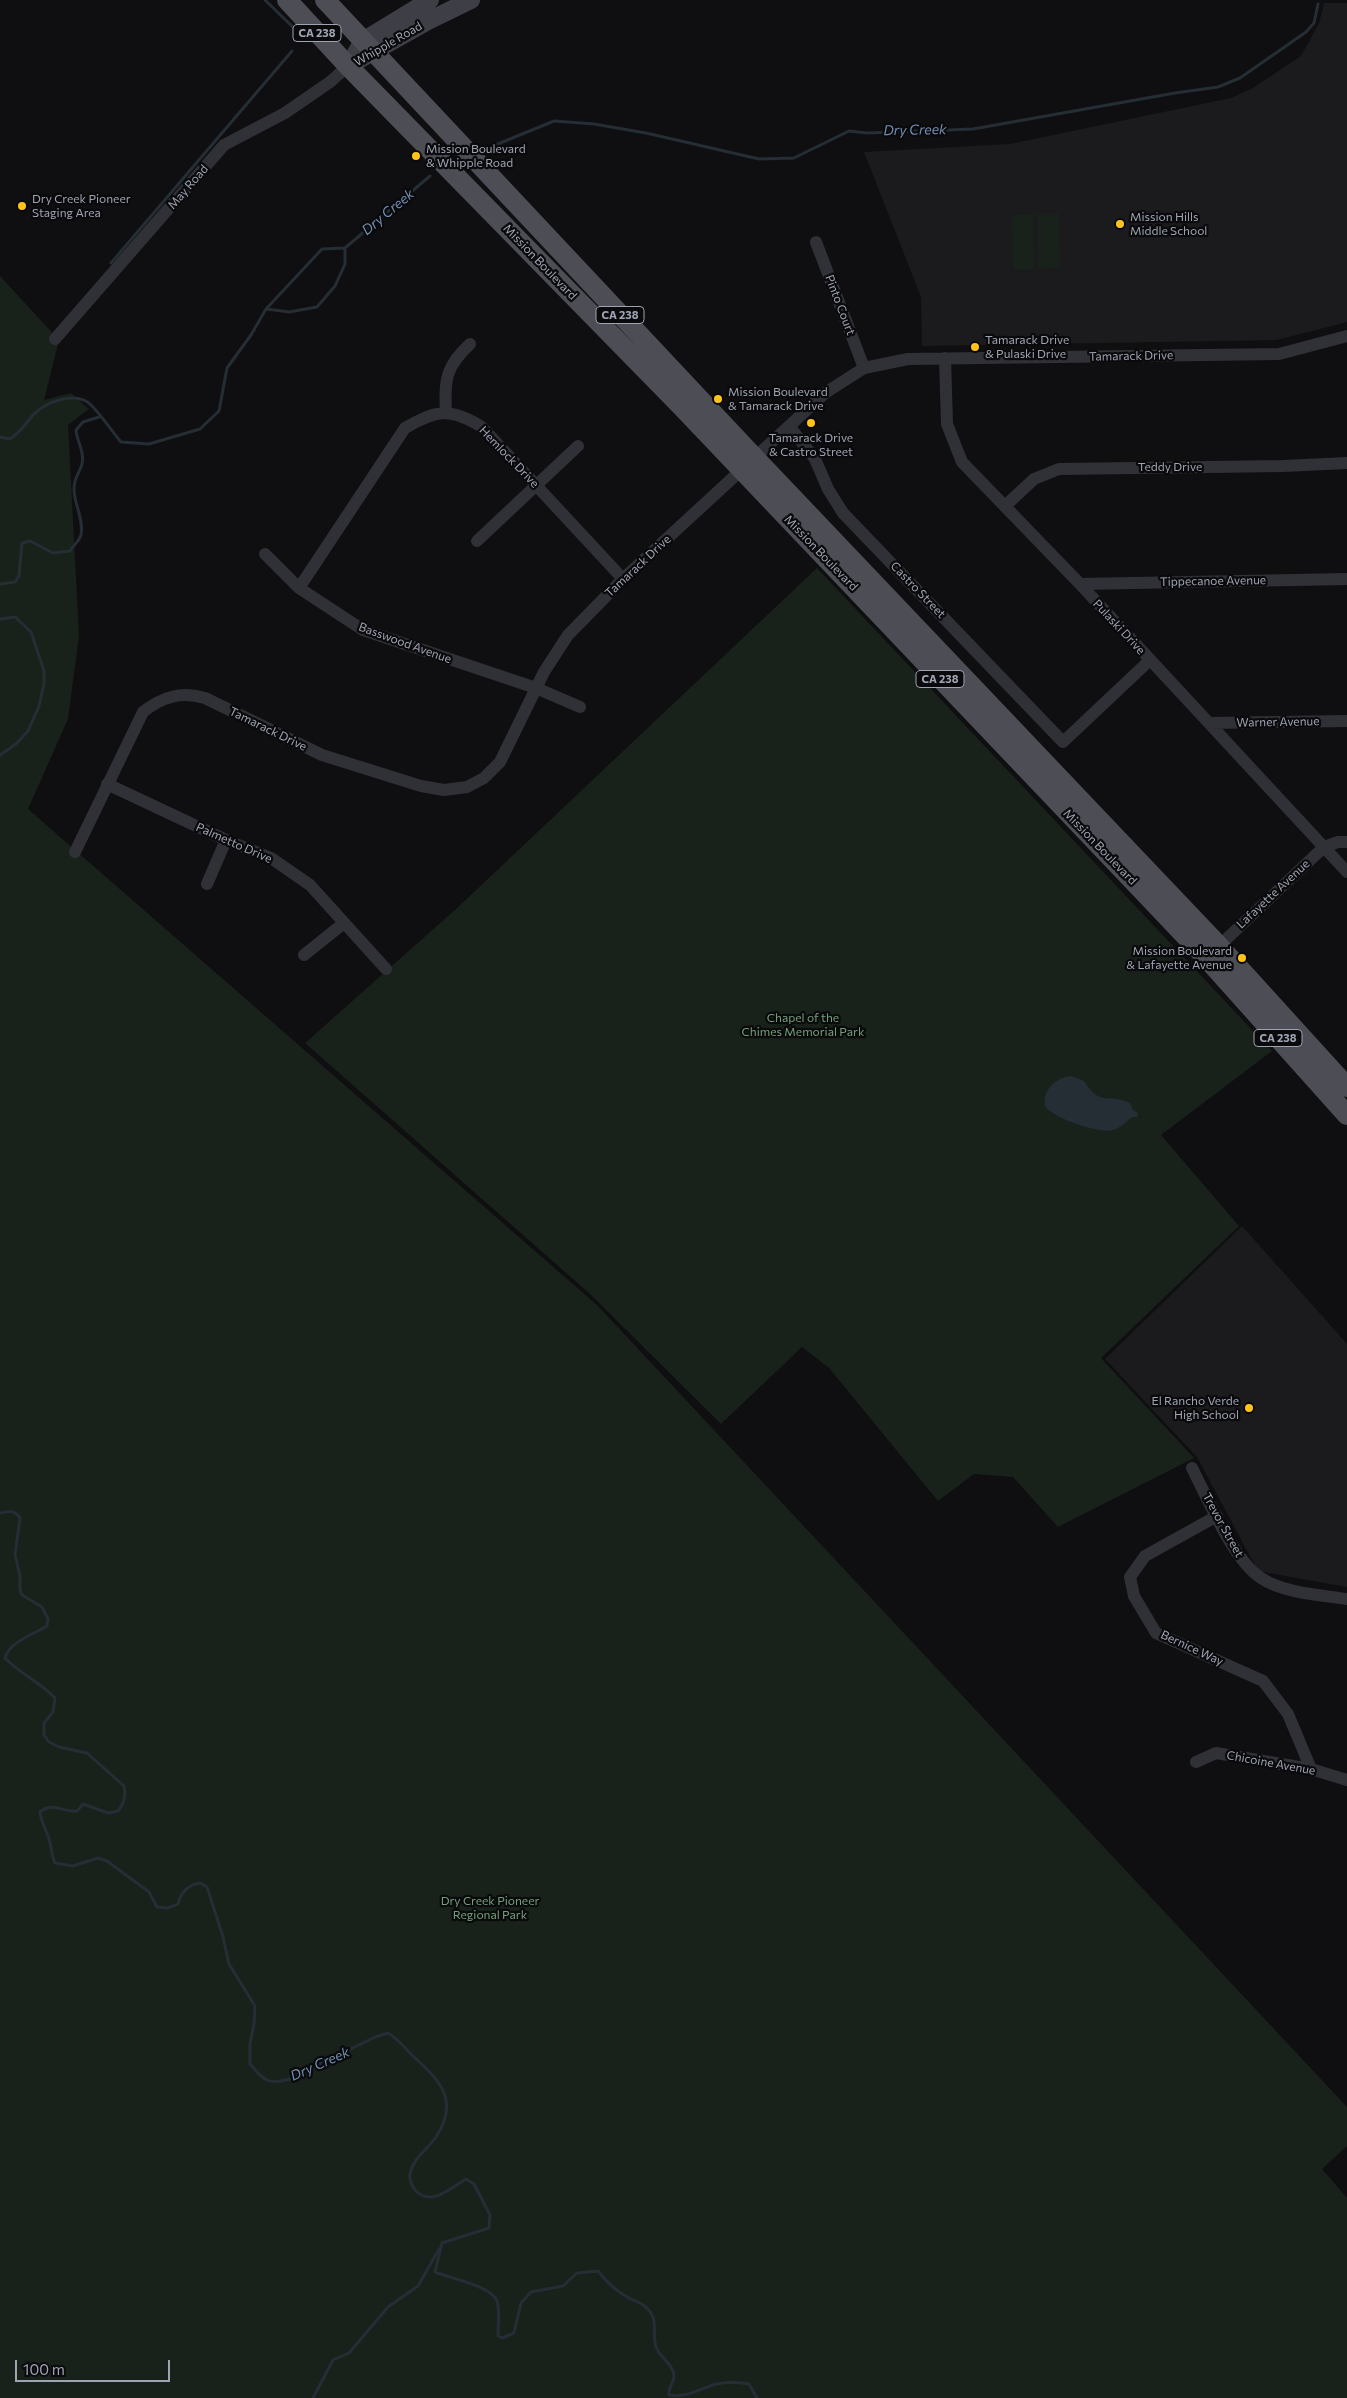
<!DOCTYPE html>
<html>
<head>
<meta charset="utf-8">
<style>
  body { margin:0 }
  #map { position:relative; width:1347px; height:2398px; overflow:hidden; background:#0f0f11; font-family:Commissioner,sans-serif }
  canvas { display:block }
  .scale { position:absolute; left:15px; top:2360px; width:155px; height:22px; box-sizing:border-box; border:2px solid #9fa4b3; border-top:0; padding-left:6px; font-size:15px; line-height:18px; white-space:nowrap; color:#9fa4b3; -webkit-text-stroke:4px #0a0a0c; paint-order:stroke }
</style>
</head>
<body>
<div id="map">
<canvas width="1347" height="2398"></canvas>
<div class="scale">100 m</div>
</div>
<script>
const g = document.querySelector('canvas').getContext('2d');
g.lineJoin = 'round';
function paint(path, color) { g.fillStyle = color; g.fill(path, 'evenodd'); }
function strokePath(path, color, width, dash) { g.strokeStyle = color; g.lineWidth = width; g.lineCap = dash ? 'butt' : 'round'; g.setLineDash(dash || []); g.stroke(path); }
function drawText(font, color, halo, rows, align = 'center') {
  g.font = font + ' Commissioner,sans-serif'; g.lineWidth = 4.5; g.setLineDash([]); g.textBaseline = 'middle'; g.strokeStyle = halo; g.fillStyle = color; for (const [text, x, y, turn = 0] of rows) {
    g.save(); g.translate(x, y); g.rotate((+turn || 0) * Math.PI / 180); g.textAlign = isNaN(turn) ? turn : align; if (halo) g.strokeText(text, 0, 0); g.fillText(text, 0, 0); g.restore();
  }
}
paint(new Path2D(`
  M 1324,3 L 1347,3 L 1347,322 L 1277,340 L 922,346 L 921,297 L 864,152 L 1010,144 L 1231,98 L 1253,88 L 1301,56 L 1319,23 Z
  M 1242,1226 L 1347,1344 L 1347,1587 L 1258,1571 L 1197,1457 L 1105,1359 Z`), '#1b1b1e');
paint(new Path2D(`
  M 1033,214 L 1034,269 L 1013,269 L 1012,215 Z
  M 1037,214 L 1059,214 L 1060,268 L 1038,269 Z
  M 0,276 L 59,340 L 44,400 L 71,393 L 89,409 L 68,425 L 79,636 L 68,719 L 28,809 L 598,1306 L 1347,2107 L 1347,2146 L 1322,2169 L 1347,2198 L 1347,2398 L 0,2398 Z
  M 817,568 L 1272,1051 L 1161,1135 L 1239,1226 L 1101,1358 L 1194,1458 L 1058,1527 L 1013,1477 L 974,1474 L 938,1501 L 829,1368 L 802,1347 L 721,1424 L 590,1294 L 305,1043 L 456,909 Z`), '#19211b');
paint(new Path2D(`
  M 1071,1076 L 1084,1081 C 1101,1108 1107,1092 1130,1103 L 1133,1110 L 1138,1113 L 1137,1117 L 1132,1117 C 1126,1122 1121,1128 1113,1130 C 1099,1134 1052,1118 1045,1106 C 1043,1089 1055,1078 1071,1076 Z`), '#252d35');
strokePath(new Path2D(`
  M 265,0 L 300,34
  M 488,148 L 554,121 L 594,124 L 646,133 L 759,159 L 794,158 L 849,131 L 867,133 L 973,129 L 1175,93 L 1218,87 L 1240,78 L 1306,32 L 1314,23 L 1318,4
  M 111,263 L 292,51
  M 267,309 L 289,312 L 317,307 L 335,286 L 345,264 L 345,248
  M 0,437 L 10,439 C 22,431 25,424 34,414 C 46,402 77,390 91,405 C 102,416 111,430 121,442 L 149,444 L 200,429 L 219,411 L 227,368 L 251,335 L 266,309 L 322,249 L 345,248 L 430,176
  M 0,584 L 15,582 L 19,576 L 22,543 L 30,541 L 53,553 L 70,551 C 73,546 80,540 81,535 C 84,519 74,504 74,489 C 74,476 80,473 82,464 C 85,452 77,442 76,430 L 83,422 L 99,417
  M 0,619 L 15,617 L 31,632 L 44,671 L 44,684 L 39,706 L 28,731 L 16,744 L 0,755
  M 0,1513 C 9,1511 15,1510 20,1518 L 15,1555 L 20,1576 L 20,1590 L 22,1595 L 42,1607 L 48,1619 L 47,1626 C 34,1634 9,1642 5,1658 C 21,1675 38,1680 55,1698 L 53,1712 L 44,1723 L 44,1735 L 49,1742 L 59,1747 L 87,1753 L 124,1786 C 126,1797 124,1803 118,1811 L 108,1813 L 83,1804 L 77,1811 C 63,1813 53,1801 40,1812 C 41,1822 46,1829 49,1839 C 52,1847 51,1855 55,1863 L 73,1866 L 98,1858 L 107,1861 L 149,1892 L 157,1907 L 168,1908 L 178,1904 C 181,1892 188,1885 200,1883 L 207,1887 L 223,1937 L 229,1964 L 255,2006 L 254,2024 L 250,2044 L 250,2064 C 264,2081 268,2085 290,2079 L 375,2037 L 388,2033 C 398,2039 403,2046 411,2054 C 438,2079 461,2099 436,2137 C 428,2149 413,2158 410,2174 C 409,2180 412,2186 416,2191 C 432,2207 452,2187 466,2179 L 474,2184 L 490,2215 L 489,2228 L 442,2243
  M 442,2243 L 435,2272 C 449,2278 492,2286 497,2301 C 500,2310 498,2325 498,2336 L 502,2338 L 514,2333 L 521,2303 L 531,2292 L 563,2286 L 577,2273 L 598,2271 C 607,2283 616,2291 629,2298 C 634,2301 639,2302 643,2305 C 661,2318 651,2330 656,2347 C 660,2358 674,2364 674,2377 C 673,2384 668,2388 669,2395 C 683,2398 697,2391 710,2386 C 721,2382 736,2382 749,2384 L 757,2398
  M 313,2398 L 333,2360 L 349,2353 L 388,2307 L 418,2286 L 439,2249`), '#252d35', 3);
strokePath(new Path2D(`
  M 816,242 L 864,368
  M 55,339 L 224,145 L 285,113 L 330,82 L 348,66
  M 945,358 L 947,424 L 962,462 L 1080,584 L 1347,872
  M 446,412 C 444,380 446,366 470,344
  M 789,426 L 815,459 L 828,489 L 843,513 L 1063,742 L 1150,660
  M 1005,506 L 1034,479 L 1059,469 L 1283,466 L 1347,463
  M 477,541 L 578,446
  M 265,554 L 299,588 L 363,630 L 536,688 L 580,707
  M 1080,584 L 1347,579
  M 299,588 L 405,428 C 436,410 450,407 482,427 L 623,579
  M 1209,723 L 1347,721
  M 107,784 L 226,840 L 271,858 L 310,885 L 386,969
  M 75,852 L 143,712 C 162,697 181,691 205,698 L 322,755 L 421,786 L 444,790 L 467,787 L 484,778 L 500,762 L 544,672 L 568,635 L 623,579 L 825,393 L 864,368 L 908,359 L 1279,354 L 1347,336
  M 207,884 L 226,840
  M 1216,951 L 1219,946 L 1324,847 L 1338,842 L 1347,842
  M 304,955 L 344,923
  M 1192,1468 C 1208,1499 1233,1560 1261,1578 C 1283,1593 1321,1595 1347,1599
  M 1217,1516 L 1145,1556 L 1130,1577 L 1134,1596 L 1156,1633 L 1263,1681 L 1288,1714 L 1311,1769
  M 1196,1762 L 1216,1753 L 1311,1769 L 1347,1780`), '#303136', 12);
strokePath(new Path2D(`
  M 356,53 L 363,41 L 430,0
  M 348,66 L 428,21 L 471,0`), '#3e3f46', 18);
strokePath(new Path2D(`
  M 287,0 L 348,66 L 681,406 L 1139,887 L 1210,962 L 1347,1115
  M 325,0 L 755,458 L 1219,946 L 1347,1087`), '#4c4d55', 20);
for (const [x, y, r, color] of [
  [416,156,5,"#ffc319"],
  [22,206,5,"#ffc319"],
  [1120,224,5,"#ffc319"],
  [975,347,5,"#ffc319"],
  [718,399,5,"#ffc319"],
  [811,423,5,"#ffc319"],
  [1242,958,5,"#ffc319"],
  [1249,1408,5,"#ffc319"]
]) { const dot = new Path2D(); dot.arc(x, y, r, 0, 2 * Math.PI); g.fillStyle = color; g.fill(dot); strokePath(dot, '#0a0a0c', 2); }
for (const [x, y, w] of [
  [317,33,48],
  [620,315,48],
  [940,679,48],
  [1278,1038,48]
]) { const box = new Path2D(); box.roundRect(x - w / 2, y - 8.5, w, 17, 4); g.fillStyle = '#0a0a0c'; g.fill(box); strokePath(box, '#9fa4b3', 1); }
drawText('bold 11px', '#9fa4b3', null, [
  ["CA 238",317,33],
  ["CA 238",620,315],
  ["CA 238",940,679],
  ["CA 238",1278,1038]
]);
drawText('12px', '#9fa4b3', '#0a0a0c', [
  ["Whipple Road",388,44,-30],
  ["May Road",188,187,-49],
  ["Mission Boulevard",540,262,46],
  ["Pinto Court",840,305,69],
  ["Tamarack Drive",1131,356,-1],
  ["Hemlock Drive",509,457,46],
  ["Teddy Drive",1170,467],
  ["Mission Boulevard",821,553,46],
  ["Tamarack Drive",638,566,-43],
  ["Tippecanoe Avenue",1213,581,-1],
  ["Castro Street",918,590,46],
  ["Pulaski Drive",1119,627,47],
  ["Basswood Avenue",405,643,20],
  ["Warner Avenue",1278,722,-1],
  ["Tamarack Drive",268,729,26],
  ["Palmetto Drive",234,843,24],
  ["Mission Boulevard",1100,847,46],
  ["Lafayette Avenue",1273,894,-43],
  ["Trevor Street",1223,1525,61],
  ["Bernice Way",1192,1648,25],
  ["Chicoine Avenue",1271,1763,10]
]);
drawText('12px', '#9fa4b3', '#0a0a0c', [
  ["Mission Boulevard",426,149],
  ["& Whipple Road",426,163],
  ["Dry Creek Pioneer",32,199],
  ["Staging Area",32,213],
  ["Mission Hills",1130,217],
  ["Middle School",1130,231],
  ["Tamarack Drive",985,340],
  ["& Pulaski Drive",985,354],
  ["Mission Boulevard",728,392],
  ["& Tamarack Drive",728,406],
  ["Tamarack Drive",811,438,"center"],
  ["& Castro Street",811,452,"center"],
  ["Mission Boulevard",1232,951,"right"],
  ["& Lafayette Avenue",1232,965,"right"],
  ["El Rancho Verde",1239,1401,"right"],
  ["High School",1239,1415,"right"]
], 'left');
drawText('12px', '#74a07a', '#0a0a0c', [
  ["Chapel of the",803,1018],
  ["Chimes Memorial Park",803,1032],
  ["Dry Creek Pioneer",490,1901],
  ["Regional Park",490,1915]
]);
drawText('italic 14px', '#728fb2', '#0a0a0c', [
  ["Dry Creek",915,130,-1],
  ["Dry Creek",388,212,-40],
  ["Dry Creek",320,2064,-24]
]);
</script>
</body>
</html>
